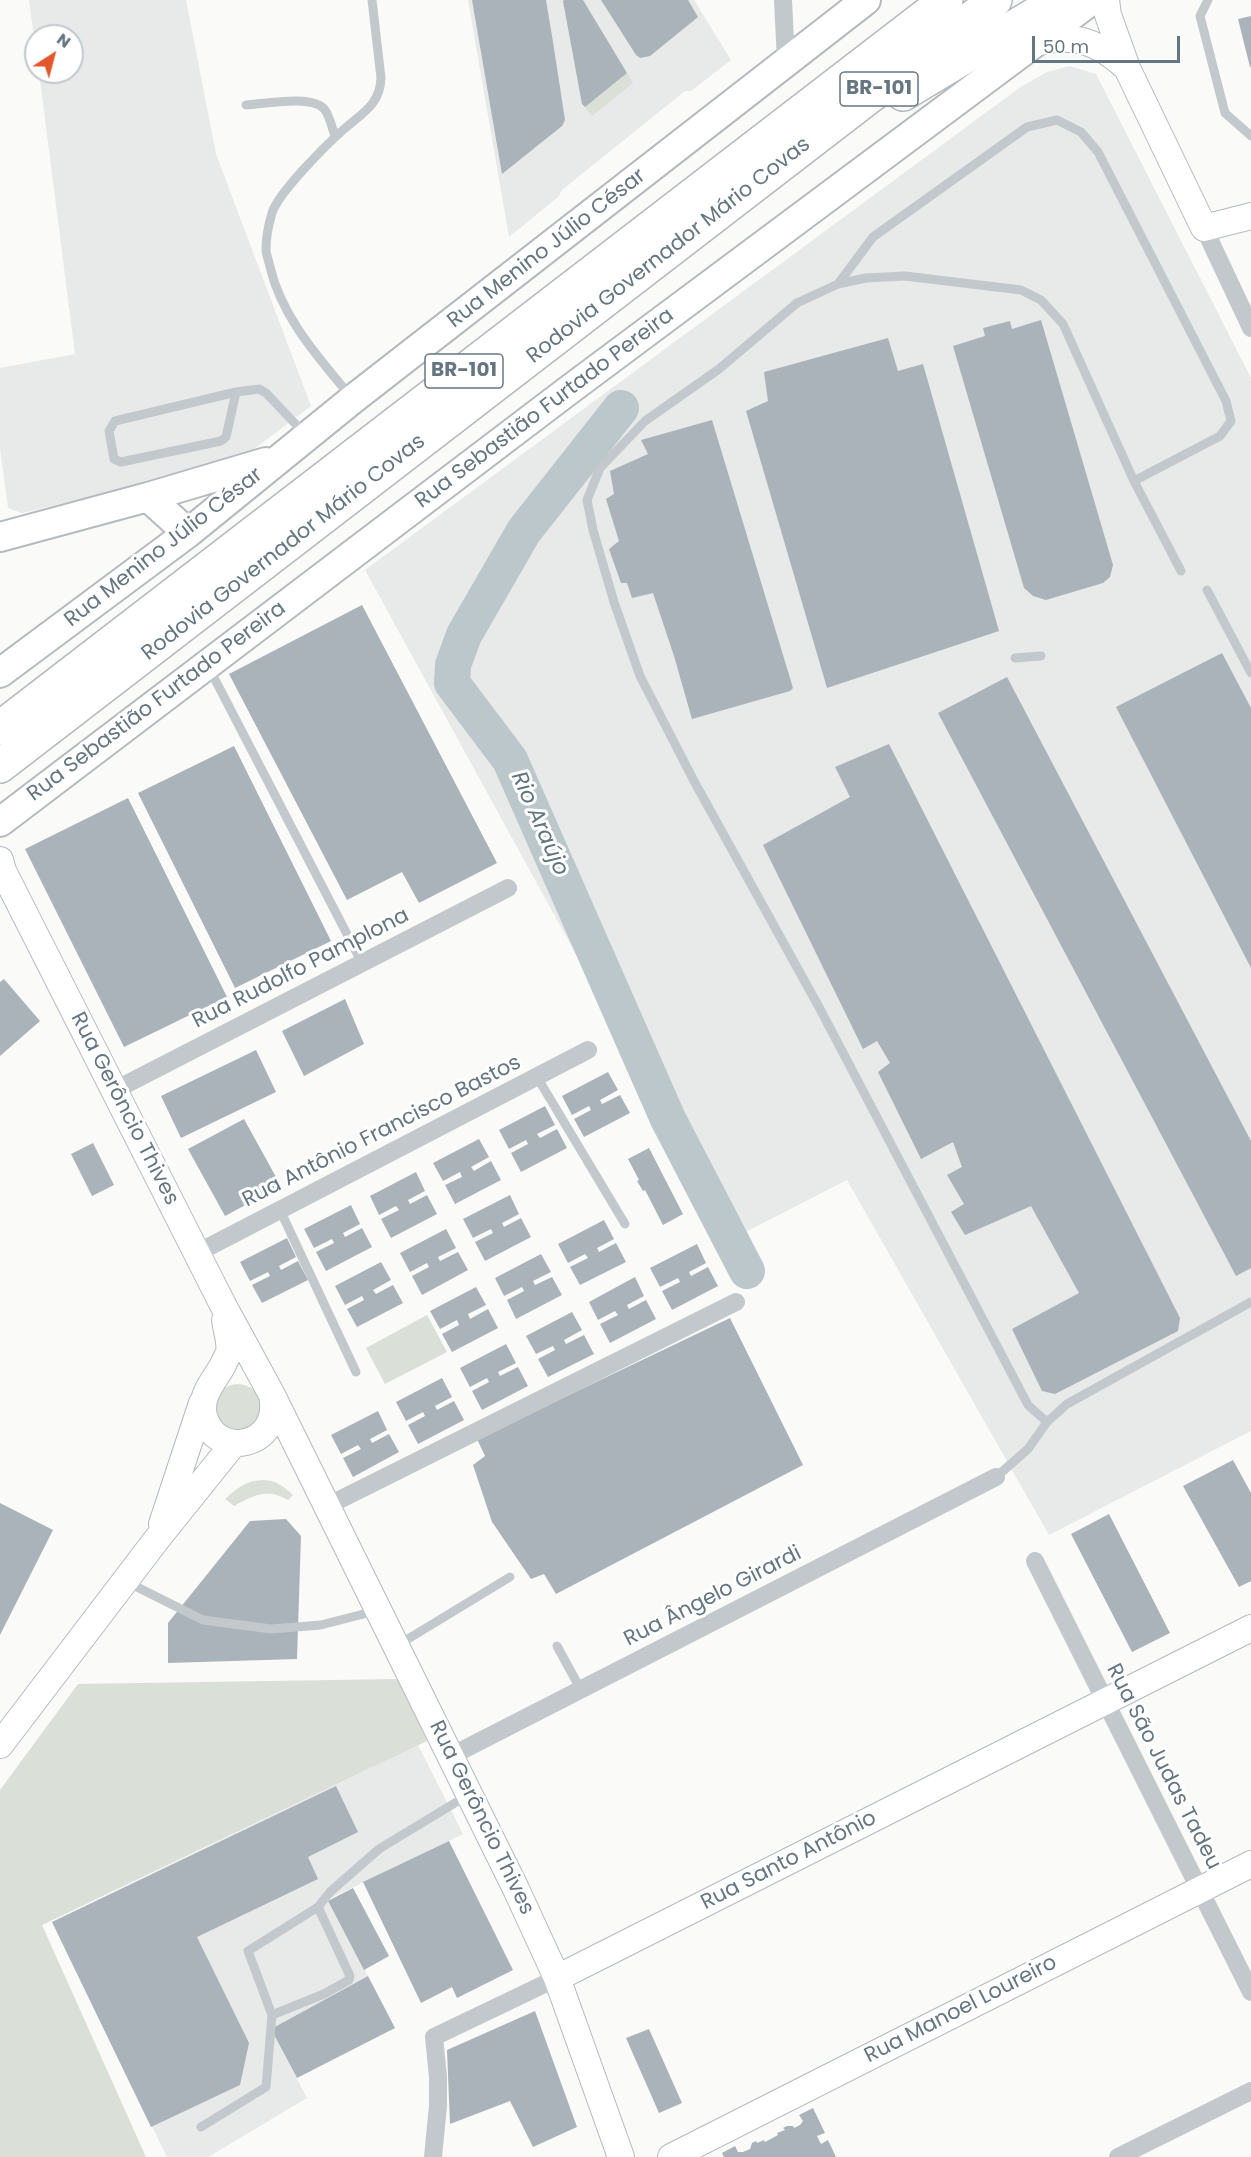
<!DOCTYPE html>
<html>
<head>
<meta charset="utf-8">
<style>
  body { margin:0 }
  #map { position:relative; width:1251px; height:2157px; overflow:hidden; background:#fafaf8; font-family:Poppins,sans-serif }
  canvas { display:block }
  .north { position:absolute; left:24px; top:24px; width:60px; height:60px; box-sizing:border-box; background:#fff; border:2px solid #c1c8cd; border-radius:50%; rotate:36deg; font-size:16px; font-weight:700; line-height:24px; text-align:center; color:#657683 }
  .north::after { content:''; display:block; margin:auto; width:21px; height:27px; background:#e4572e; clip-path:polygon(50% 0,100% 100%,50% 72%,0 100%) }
  .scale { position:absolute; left:1032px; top:36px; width:148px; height:27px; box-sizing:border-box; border:3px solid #657683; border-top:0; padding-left:8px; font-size:18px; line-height:21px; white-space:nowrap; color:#657683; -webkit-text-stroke:4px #fff; paint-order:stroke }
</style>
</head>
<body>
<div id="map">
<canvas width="1251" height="2157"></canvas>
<div class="north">N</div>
<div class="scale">50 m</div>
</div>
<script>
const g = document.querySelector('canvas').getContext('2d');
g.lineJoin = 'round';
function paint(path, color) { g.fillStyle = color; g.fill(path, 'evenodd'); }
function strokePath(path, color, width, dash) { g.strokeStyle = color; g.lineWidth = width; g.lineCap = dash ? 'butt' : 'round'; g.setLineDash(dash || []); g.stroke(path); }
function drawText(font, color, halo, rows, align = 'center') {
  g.font = font + ' Poppins,sans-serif'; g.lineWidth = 6; g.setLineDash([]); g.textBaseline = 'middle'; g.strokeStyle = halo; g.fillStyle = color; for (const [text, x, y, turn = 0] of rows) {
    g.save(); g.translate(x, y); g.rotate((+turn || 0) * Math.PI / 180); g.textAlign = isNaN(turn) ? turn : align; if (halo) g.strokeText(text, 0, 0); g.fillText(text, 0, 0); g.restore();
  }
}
paint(new Path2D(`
  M 29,0 L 186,0 L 216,154 L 311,406 L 254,449 L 94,496 L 22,513 L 8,508 L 0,449 L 0,368 L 75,354 L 39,72 L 72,72 L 72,36 L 36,36 L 36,52 Z
  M 468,0 L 694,0 L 731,60 L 691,91 L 685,91 L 562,190 L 558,197 L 509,237 Z
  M 1070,66 L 1096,74 L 1251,378 L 1251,1431 L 1049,1535 L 847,1180 L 732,1239 L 365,570 L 1022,86 L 1047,72 Z
  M 418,1745 L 463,1834 L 329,1899 L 328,1902 L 368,1976 L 271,2029 L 307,2098 L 208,2157 L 167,2157 L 52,1922 Z`), '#e8e9e9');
paint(new Path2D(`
  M 627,73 L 633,83 L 592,116 L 585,107 Z
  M 427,1315 L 447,1352 L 385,1384 L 366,1348 Z
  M215 1407a23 23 0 1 1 46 0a23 23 0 1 1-46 0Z
  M 262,1480 C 276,1480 283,1486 293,1495 L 288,1500 C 267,1488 254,1495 234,1506 L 225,1499 C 237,1488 246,1481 262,1480 Z
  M 398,1679 L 427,1741 L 42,1925 L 146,2157 L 0,2157 L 0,1790 L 78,1684 Z`), '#dadfd7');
strokePath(new Path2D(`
  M 621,408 L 524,531 L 464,635 L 453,665 L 452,683 L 510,760 L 668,1119 L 747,1271`), '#bbc7cb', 36);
paint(new Path2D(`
  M 472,0 L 546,0 L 553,42 L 565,120 L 562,126 L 502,174 Z
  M 564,0 L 583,0 L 627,73 L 585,107 L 582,104 L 563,1 Z
  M 601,0 L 688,0 L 698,17 L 650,56 L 640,58 L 636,55 Z
  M 1251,16 L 1251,67 L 1250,67 L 1238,19 Z
  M 1041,320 L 1113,565 L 1110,577 L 1103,583 L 1046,600 L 1033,596 L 1024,588 L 953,346 L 985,336 L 983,328 L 1010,321 L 1012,329 Z
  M 888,338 L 898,371 L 923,364 L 999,631 L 827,688 L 746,411 L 768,401 L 764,372 Z
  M 712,420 L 793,688 L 790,691 L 692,719 L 674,656 L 653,593 L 632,598 L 627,583 L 621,583 L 609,549 L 619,541 L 606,499 L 614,494 L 610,471 L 648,454 L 641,440 Z
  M 362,605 L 497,863 L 419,903 L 402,872 L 347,900 L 229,674 Z
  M 1222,653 L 1251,708 L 1251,968 L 1116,707 Z
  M 1007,677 L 1251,1141 L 1251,1268 L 1236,1276 L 938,713 Z
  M 889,744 L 1180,1318 L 1178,1331 L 1055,1394 L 1042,1391 L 1012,1329 L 1079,1293 L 1031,1206 L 965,1235 L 951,1212 L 964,1204 L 947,1175 L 962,1167 L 953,1142 L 921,1159 L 878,1072 L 890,1063 L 877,1041 L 863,1049 L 763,845 L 850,797 L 835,767 Z
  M 234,746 L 331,941 L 235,988 L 138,793 Z
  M 128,798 L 227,997 L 124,1047 L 25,849 Z
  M 4,979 L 40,1021 L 0,1056 L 0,982 Z
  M 345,999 L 364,1044 L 304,1076 L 282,1031 Z
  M 256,1050 L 276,1092 L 181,1138 L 161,1096 Z
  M 608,1072 L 618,1090 L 600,1100 L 602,1104 L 620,1095 L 630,1113 L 584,1137 L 574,1119 L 591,1110 L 589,1106 L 572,1115 L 562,1096 Z
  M 545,1106 L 555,1125 L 537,1134 L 540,1138 L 557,1129 L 567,1148 L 521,1172 L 511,1153 L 528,1144 L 526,1140 L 509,1149 L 499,1130 Z
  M 244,1119 L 281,1186 L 225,1216 L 188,1149 Z
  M 479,1139 L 489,1157 L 471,1167 L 474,1171 L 491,1161 L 501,1180 L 455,1204 L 445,1185 L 462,1177 L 460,1172 L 443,1181 L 433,1163 Z
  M 93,1143 L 114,1185 L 92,1196 L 71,1154 Z
  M 649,1148 L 683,1214 L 663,1225 L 645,1190 L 643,1191 L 637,1181 L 639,1180 L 628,1159 Z
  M 416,1172 L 425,1191 L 408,1200 L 410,1204 L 427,1195 L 437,1214 L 391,1238 L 381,1219 L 399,1210 L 396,1206 L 379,1215 L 370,1196 Z
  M 510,1195 L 519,1214 L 502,1223 L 504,1227 L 521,1218 L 531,1237 L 485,1261 L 475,1242 L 493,1233 L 491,1229 L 473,1238 L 463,1219 Z
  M 351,1205 L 360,1224 L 343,1233 L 345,1237 L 362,1228 L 372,1247 L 326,1271 L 316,1252 L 334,1243 L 332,1239 L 314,1248 L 304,1229 Z
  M 604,1220 L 614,1239 L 597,1248 L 599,1252 L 616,1243 L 626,1262 L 580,1285 L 570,1267 L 588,1258 L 585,1254 L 568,1263 L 558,1244 Z
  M 446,1229 L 456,1248 L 438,1257 L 440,1261 L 458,1252 L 468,1270 L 422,1295 L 412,1276 L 429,1267 L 427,1263 L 410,1272 L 400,1253 Z
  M 287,1238 L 296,1257 L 279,1266 L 281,1270 L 298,1261 L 308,1280 L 262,1303 L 252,1285 L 270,1276 L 268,1272 L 250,1281 L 240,1262 Z
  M 697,1244 L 706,1263 L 689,1272 L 691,1276 L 708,1267 L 718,1286 L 672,1310 L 662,1291 L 680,1282 L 678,1278 L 660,1287 L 650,1268 Z
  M 541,1254 L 551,1272 L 533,1281 L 535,1285 L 552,1277 L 562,1295 L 516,1319 L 507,1300 L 524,1291 L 522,1287 L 504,1296 L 495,1278 Z
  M 381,1262 L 391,1280 L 373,1290 L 376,1294 L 393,1285 L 403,1303 L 357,1327 L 347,1309 L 364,1300 L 362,1296 L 345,1305 L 335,1286 Z
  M 635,1277 L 644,1296 L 627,1305 L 629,1309 L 646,1300 L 656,1319 L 610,1343 L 600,1324 L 618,1315 L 615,1311 L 598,1320 L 589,1302 Z
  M 476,1287 L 486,1305 L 468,1314 L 470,1319 L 488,1309 L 498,1328 L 452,1352 L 442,1334 L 459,1325 L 457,1320 L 440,1329 L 430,1311 Z
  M 572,1312 L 582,1330 L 564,1340 L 566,1344 L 584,1335 L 594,1354 L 548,1377 L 538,1359 L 555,1350 L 553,1346 L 536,1354 L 526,1336 Z
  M 730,1318 L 803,1465 L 556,1594 L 544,1574 L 531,1579 L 492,1522 L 473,1465 L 485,1456 L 477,1439 Z
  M 506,1344 L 516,1363 L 498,1372 L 500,1376 L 518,1367 L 528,1386 L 482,1410 L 472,1391 L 489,1382 L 487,1378 L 470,1387 L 460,1368 Z
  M 442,1378 L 452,1397 L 435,1406 L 437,1410 L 454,1401 L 464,1420 L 418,1444 L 408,1425 L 425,1416 L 423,1412 L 406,1421 L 396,1402 Z
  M 378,1411 L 387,1430 L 370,1439 L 372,1443 L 389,1434 L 399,1452 L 353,1477 L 343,1458 L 361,1449 L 358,1445 L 341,1454 L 331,1435 Z
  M 1233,1460 L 1251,1493 L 1251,1581 L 1239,1587 L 1183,1486 Z
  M 0,1503 L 53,1530 L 0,1635 Z
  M 1109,1514 L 1170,1633 L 1132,1652 L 1071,1534 Z
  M 286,1519 L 301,1536 L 297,1659 L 168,1663 L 168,1623 L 250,1521 Z
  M 336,1786 L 358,1832 L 308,1857 L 318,1879 L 197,1937 L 249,2043 L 240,2085 L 151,2127 L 52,1922 Z
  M 449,1841 L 513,1970 L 457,1998 L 452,1987 L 421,2003 L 363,1882 Z
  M 353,1888 L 389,1956 L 364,1970 L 328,1901 Z
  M 368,1976 L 395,2028 L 297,2078 L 271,2029 Z
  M 535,2011 L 577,2127 L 533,2147 L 510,2101 L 450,2124 L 447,2050 Z
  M 649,2029 L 682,2103 L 659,2113 L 626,2038 Z
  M 813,2108 L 825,2133 L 817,2136 L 821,2144 L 828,2140 L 836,2157 L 724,2157 L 722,2153 L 735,2146 L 738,2152 L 743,2152 L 750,2149 L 752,2143 L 756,2141 L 757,2143 L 764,2140 L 765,2142 L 778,2135 L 777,2133 L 785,2130 L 783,2128 L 787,2126 L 793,2126 L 794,2128 L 800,2125 L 803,2121 L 799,2115 Z`), '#aab3b9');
const secondary = new Path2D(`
  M 1106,0 L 1108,15 L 1127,68 L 1204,228 L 1251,216
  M 1036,43 C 1073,32 1099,42 1127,68
  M 0,860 L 3,871 L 223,1305 L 272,1395 L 516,1889 L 557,1978 L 621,2157
  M 225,1320 C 226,1329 231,1343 229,1352 C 228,1356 224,1361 223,1365 C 214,1381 199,1396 204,1416 C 215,1460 283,1448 272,1395
  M 162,1524 L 202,1403
  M 0,1745 L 157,1539 L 234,1443
  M 557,1978 L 1251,1628
  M 671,2157 L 1251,1864`);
const primary = new Path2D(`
  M 148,497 L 188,533
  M 0,537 L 148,497 L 266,462
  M 0,673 L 188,533 L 353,399 L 866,0
  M 0,822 L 569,390 L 1092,0`);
const highway = new Path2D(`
  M 903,94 L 1059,0
  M 0,728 L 946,0
  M 0,766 L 995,0`);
strokePath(secondary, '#b3babf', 28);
strokePath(primary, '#b5babe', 32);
strokePath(highway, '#b4b9bd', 36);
strokePath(new Path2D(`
  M 1208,0 L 1200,16 L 1225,113 L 1251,136
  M 246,105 C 265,104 313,94 325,110 C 330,117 332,128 335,136
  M 838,284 L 873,237 L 1027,127 L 1057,120 L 1081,132 L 1098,152 L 1226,401 L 1231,421 L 1220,436 L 1134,481
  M 236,392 L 226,437 L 221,441 L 121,462 L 114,459 L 109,431 L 115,421 L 236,392 L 259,389 L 266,393 L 305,434
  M 351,397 C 319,358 282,318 270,267 C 269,261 266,255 266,249 C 266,239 269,223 272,213 C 278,193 326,145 343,130 C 362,113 380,105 381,78 L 372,0
  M 1181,571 L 1134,481 L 1063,324 L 1041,300 L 1021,290 L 905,276 L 866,278 L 838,284 L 797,303 L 719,369 L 645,421 L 600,468 L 587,500 L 593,530 L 614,602 L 640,676 L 694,781 L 820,1009 L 1028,1405 L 1047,1422 L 1067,1404 L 1251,1302
  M 1207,590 L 1251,673
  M 1015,658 L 1041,656
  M 208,666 L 362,963
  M 537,1077 L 625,1224
  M 280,1210 L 356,1372
  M 996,1477 L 1028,1449 L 1047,1422
  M 127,1582 L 203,1620 L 271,1629 L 321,1625 L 375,1611
  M 398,1645 L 510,1577
  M 557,1646 L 581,1690
  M 318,1907 L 350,1976 L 349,1980 L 324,1994 L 272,2015 L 248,1951 L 318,1907 L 330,1892 L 379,1849 L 468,1795
  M 201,2127 L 266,2087 L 272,2015`), '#c3c8cc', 9);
strokePath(new Path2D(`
  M 783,0 L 786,61
  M 1204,228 L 1251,328
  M 115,1090 L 508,888
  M 197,1253 L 588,1050
  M 327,1506 L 736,1302
  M 1035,1561 L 1251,1992
  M 451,1756 L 996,1477
  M 433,2157 L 438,2106 L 438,2077 L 434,2037 L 557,1978
  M 1118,2157 L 1251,2091`), '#c3c8cc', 18);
strokePath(secondary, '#fff', 26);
strokePath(primary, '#fff', 28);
strokePath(highway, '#fff', 33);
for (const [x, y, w] of [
  [879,89,78],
  [464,371,78]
]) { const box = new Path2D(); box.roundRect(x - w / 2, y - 17, w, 34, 4.5); g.fillStyle = '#fff'; g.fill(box); strokePath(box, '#657683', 1.5); }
drawText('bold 20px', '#657683', null, [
  ["BR-101",879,89],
  ["BR-101",464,371]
]);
drawText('21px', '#657683', '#fff', [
  ["Rua Menino Júlio César",547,249,-38],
  ["Rodovia Governador Mário Covas",669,251,-38],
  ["Rua Sebastião Furtado Pereira",545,409,-37],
  ["Rua Menino Júlio César",164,548,-38],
  ["Rodovia Governador Mário Covas",284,548,-38],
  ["Rua Sebastião Furtado Pereira",157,702,-37],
  ["Rua Rudolfo Pamplona",301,969,-27],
  ["Rua Gerôncio Thives",124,1109,63],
  ["Rua Antônio Francisco Bastos",382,1132,-27],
  ["Rua Ângelo Girardi",713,1597,-27],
  ["Rua São Judas Tadeu",1163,1767,63],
  ["Rua Gerôncio Thives",481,1818,64],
  ["Rua Santo Antônio",789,1861,-27],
  ["Rua Manoel Loureiro",961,2010,-27]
]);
drawText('italic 22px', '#60757c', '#fff', [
  ["Rio Araújo",539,824,66]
]);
</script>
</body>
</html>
